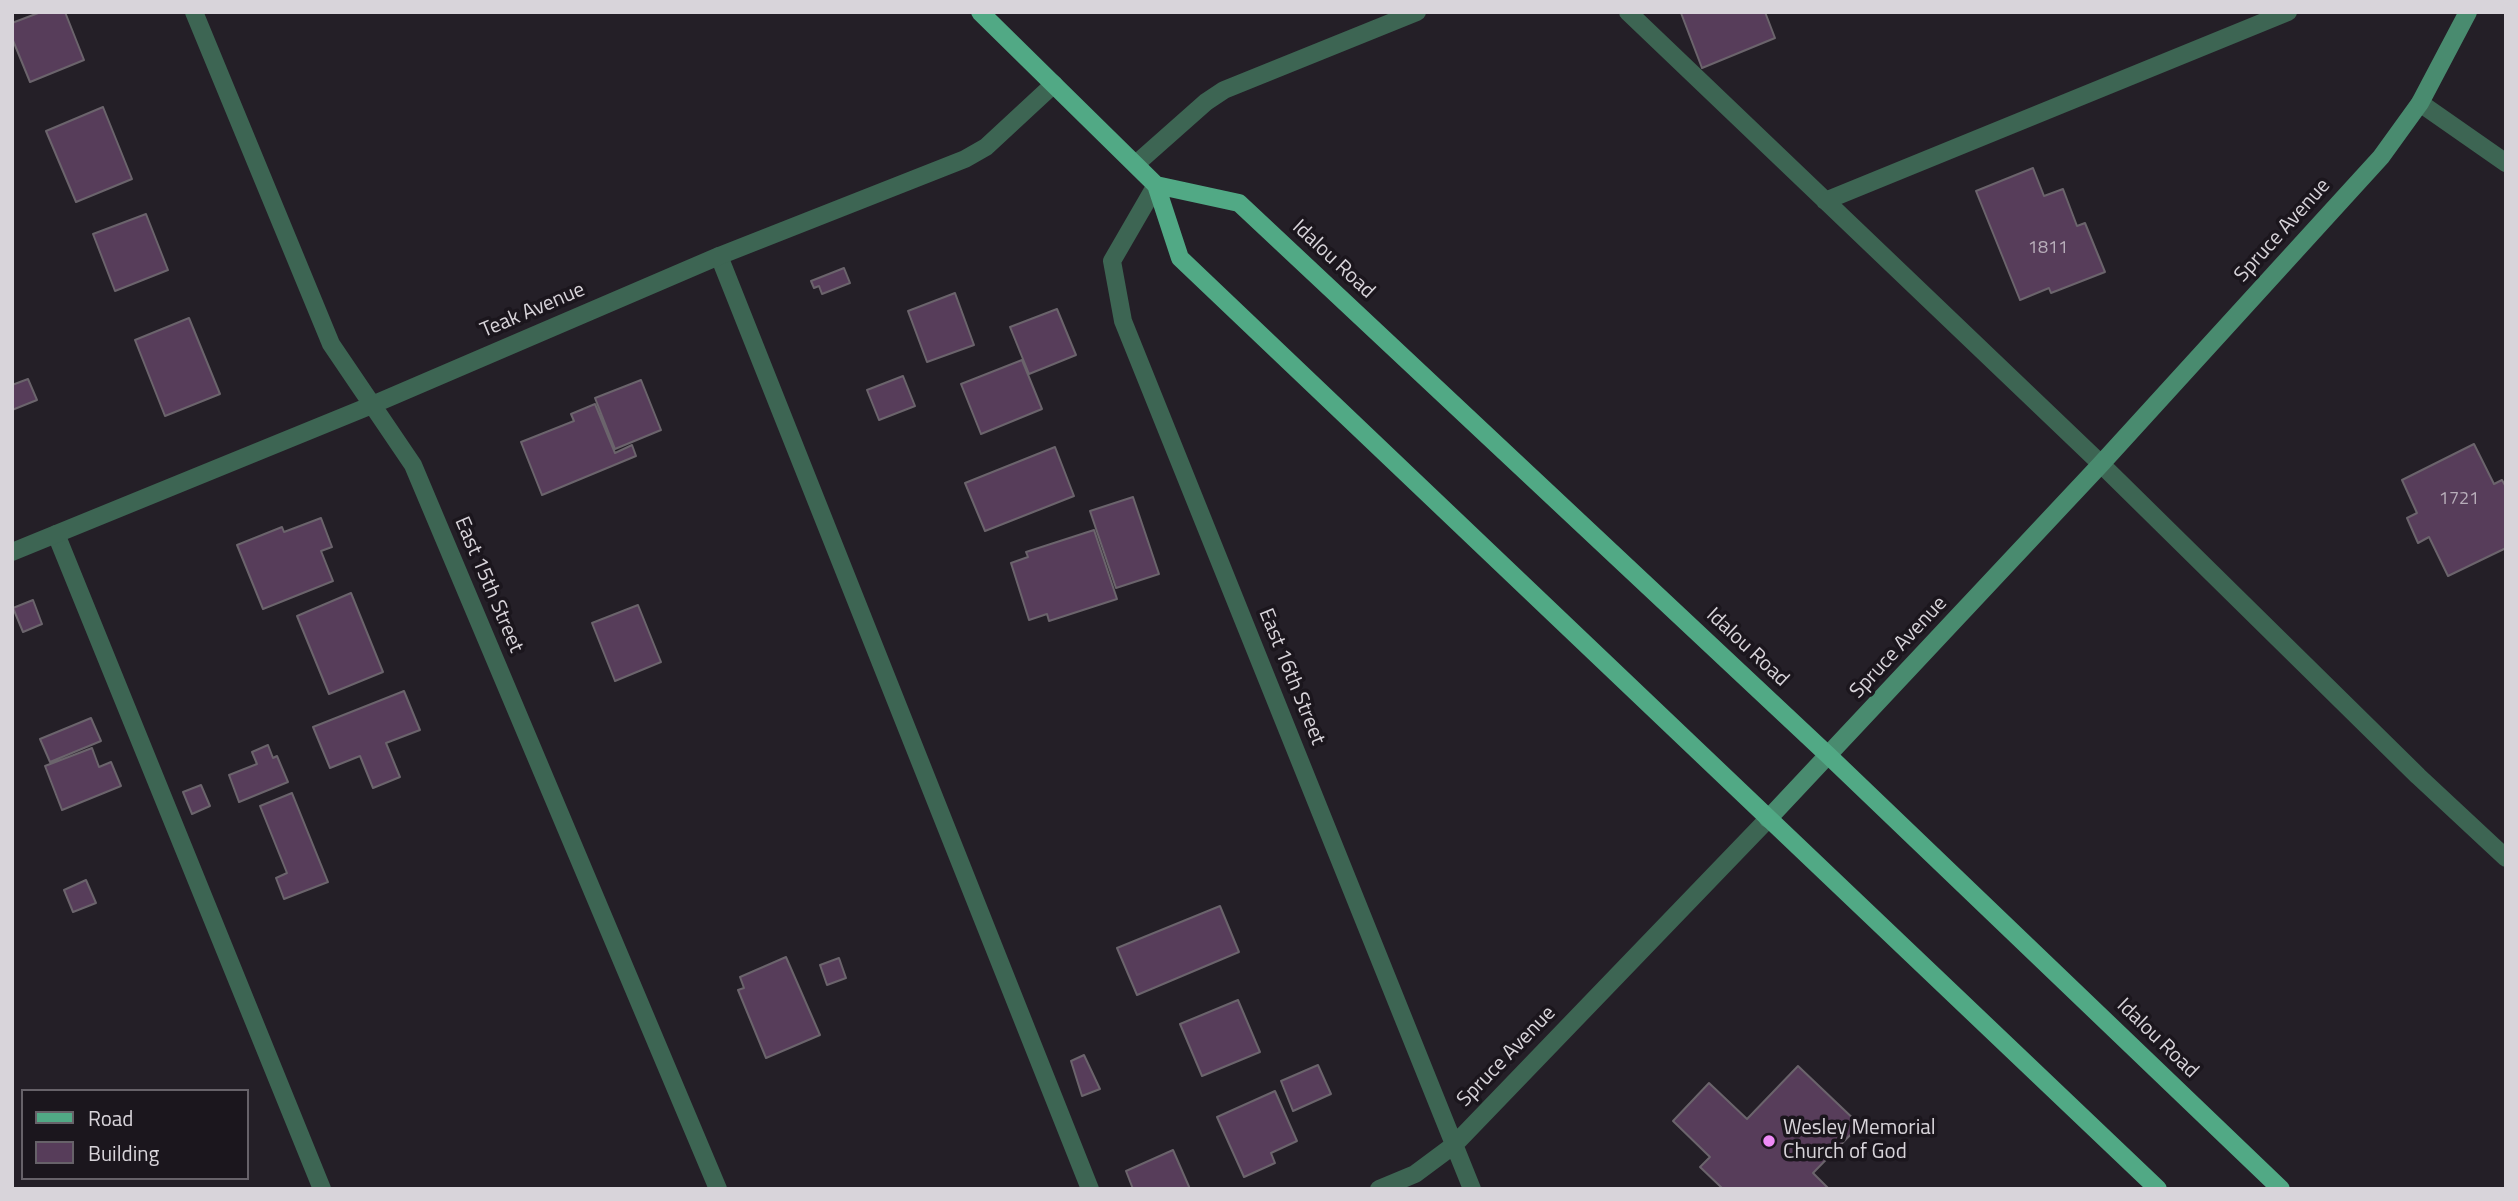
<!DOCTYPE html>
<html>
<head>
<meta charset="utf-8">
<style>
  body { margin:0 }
  #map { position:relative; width:2518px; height:1201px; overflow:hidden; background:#241f27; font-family:"Titillium Web",sans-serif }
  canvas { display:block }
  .frame { position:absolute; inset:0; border:14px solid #d8d4da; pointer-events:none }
  .legend { position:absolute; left:21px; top:1089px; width:228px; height:91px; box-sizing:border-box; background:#1b161d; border:2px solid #676269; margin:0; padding:9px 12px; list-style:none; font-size:21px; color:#d8d4da }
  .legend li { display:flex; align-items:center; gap:14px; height:35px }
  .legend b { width:35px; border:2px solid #676269 }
</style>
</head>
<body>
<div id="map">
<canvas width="2518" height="1201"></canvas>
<div class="frame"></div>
<ul class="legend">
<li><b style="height:9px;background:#51a985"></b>Road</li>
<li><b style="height:19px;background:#573d5a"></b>Building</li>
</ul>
</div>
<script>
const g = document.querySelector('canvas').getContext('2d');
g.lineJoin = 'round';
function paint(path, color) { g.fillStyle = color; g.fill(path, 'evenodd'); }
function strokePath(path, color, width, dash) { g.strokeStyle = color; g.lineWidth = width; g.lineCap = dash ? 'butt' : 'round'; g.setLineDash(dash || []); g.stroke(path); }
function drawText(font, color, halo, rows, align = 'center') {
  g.font = font + ' "Titillium Web",sans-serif'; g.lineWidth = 7; g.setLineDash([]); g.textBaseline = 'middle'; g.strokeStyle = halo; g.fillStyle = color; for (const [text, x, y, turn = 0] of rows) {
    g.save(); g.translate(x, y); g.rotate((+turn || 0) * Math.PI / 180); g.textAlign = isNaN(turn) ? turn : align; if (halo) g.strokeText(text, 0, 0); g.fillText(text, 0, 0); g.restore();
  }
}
const building = new Path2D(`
  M 41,12 L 65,12 L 84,60 L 30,82 L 12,38 L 12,23 Z
  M 1765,12 L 1775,38 L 1702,68 L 1681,13 Z
  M 103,107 L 132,179 L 76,202 L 46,131 Z
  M 2033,168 L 2044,196 L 2063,189 L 2077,226 L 2085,223 L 2105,272 L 2051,293 L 2049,288 L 2020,300 L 1976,191 Z
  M 146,214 L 168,270 L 115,291 L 93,234 Z
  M 844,268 L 850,283 L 822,294 L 819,286 L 814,288 L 811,281 Z
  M 955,293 L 974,345 L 927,362 L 908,311 Z
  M 1057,309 L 1076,355 L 1029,374 L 1010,327 Z
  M 189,318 L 220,394 L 165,416 L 135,340 Z
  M 1022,360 L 1042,409 L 981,434 L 961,384 Z
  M 903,376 L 915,406 L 879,420 L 867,390 Z
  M 28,379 L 37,400 L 12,410 L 12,385 Z
  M 641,380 L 661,430 L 615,449 L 595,398 Z
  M 595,404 L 615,453 L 632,445 L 636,456 L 542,495 L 521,442 L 574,421 L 571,414 Z
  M 2474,444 L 2494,484 L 2502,480 L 2506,487 L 2506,548 L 2448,576 L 2429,537 L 2418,543 L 2407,518 L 2417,513 L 2402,480 Z
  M 1055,447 L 1074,496 L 985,531 L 965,483 Z
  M 1133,497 L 1159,574 L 1116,588 L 1090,511 Z
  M 321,518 L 332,547 L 321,551 L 333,581 L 263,609 L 237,545 L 282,527 L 284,532 Z
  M 1094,530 L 1117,599 L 1049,621 L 1047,614 L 1029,620 L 1011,563 L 1028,557 L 1026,552 Z
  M 351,593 L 383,672 L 329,694 L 297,616 Z
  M 33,600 L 42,624 L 23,632 L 13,608 Z
  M 638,605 L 661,662 L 615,681 L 592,623 Z
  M 404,691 L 420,730 L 386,743 L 400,777 L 373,788 L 360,756 L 330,768 L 313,727 Z
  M 91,718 L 101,741 L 50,762 L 40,739 Z
  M 268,745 L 273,758 L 277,756 L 288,782 L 239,802 L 229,775 L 257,764 L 252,752 Z
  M 92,748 L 99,767 L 111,762 L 121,786 L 62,810 L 45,766 Z
  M 201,785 L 210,806 L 192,814 L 183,792 Z
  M 292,793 L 328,882 L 284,899 L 276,878 L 287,873 L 260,806 Z
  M 86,880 L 96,903 L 73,912 L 64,890 Z
  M 1220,906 L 1239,952 L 1137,995 L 1117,948 Z
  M 786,957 L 820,1035 L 766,1058 L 738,990 L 744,988 L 740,977 Z
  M 839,958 L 846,978 L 827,985 L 820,965 Z
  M 1238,1000 L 1260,1052 L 1202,1076 L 1180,1024 Z
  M 1084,1055 L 1100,1089 L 1082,1096 L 1071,1061 Z
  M 1318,1065 L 1331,1094 L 1293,1111 L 1281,1081 Z
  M 1798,1066 L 1860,1125 L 1813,1173 L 1829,1189 L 1723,1189 L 1700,1167 L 1710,1157 L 1673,1121 L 1709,1083 L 1747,1119 Z
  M 1275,1091 L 1297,1141 L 1271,1153 L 1275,1163 L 1244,1177 L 1217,1117 Z
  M 1173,1150 L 1190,1189 L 1133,1189 L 1126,1171 Z`);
paint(building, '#573d5a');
strokePath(building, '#6b646c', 2);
strokePath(new Path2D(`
  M 1628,12 L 2101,464 L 2418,776 L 2506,858
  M 1825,201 L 2288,12
  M 719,256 L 1090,1189
  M 56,534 L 322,1189`), '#3d6553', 18);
strokePath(new Path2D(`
  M 194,12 L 331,344 L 413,465 L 718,1189
  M 2420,103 L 2506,163
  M 1136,164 L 1206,102 L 1224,90 L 1417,12
  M 1156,185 L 1112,261 L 1123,321 L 1472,1189
  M 12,552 L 372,405 L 719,256 L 965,159 L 986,147 L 1054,84
  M 1379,1189 L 1415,1174 L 1454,1145 L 1768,819`), '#3d6553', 18);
strokePath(new Path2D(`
  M 1768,819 L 2101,464 L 2381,157 L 2420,103 L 2468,12`), '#498b6f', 18);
strokePath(new Path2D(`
  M 980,12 L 1156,185 L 1180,258 L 2158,1189
  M 1156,185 L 1239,203 L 1829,756 L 2281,1189`), '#51a985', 18);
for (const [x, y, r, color] of [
  [1769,1141,7,"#ef8bf7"]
]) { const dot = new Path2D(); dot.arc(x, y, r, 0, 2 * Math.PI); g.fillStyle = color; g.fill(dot); strokePath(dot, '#1b161d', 2.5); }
drawText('18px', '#b8aeba', null, [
  ["1811",2048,249],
  ["1721",2459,500]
]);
drawText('21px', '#d8d4da', '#1b161d', [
  ["Spruce Avenue",2283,231,-48],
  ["Idalou Road",1333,260,43],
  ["Teak Avenue",533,311,-23],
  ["East 15th Street",488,585,67],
  ["Idalou Road",1747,648,43],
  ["Spruce Avenue",1899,648,-47],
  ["East 16th Street",1291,677,68],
  ["Idalou Road",2157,1039,44],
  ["Spruce Avenue",1507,1057,-46]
]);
drawText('21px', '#d8d4da', '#1b161d', [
  ["Wesley Memorial",1783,1129],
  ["Church of God",1783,1153]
], 'left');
</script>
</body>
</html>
